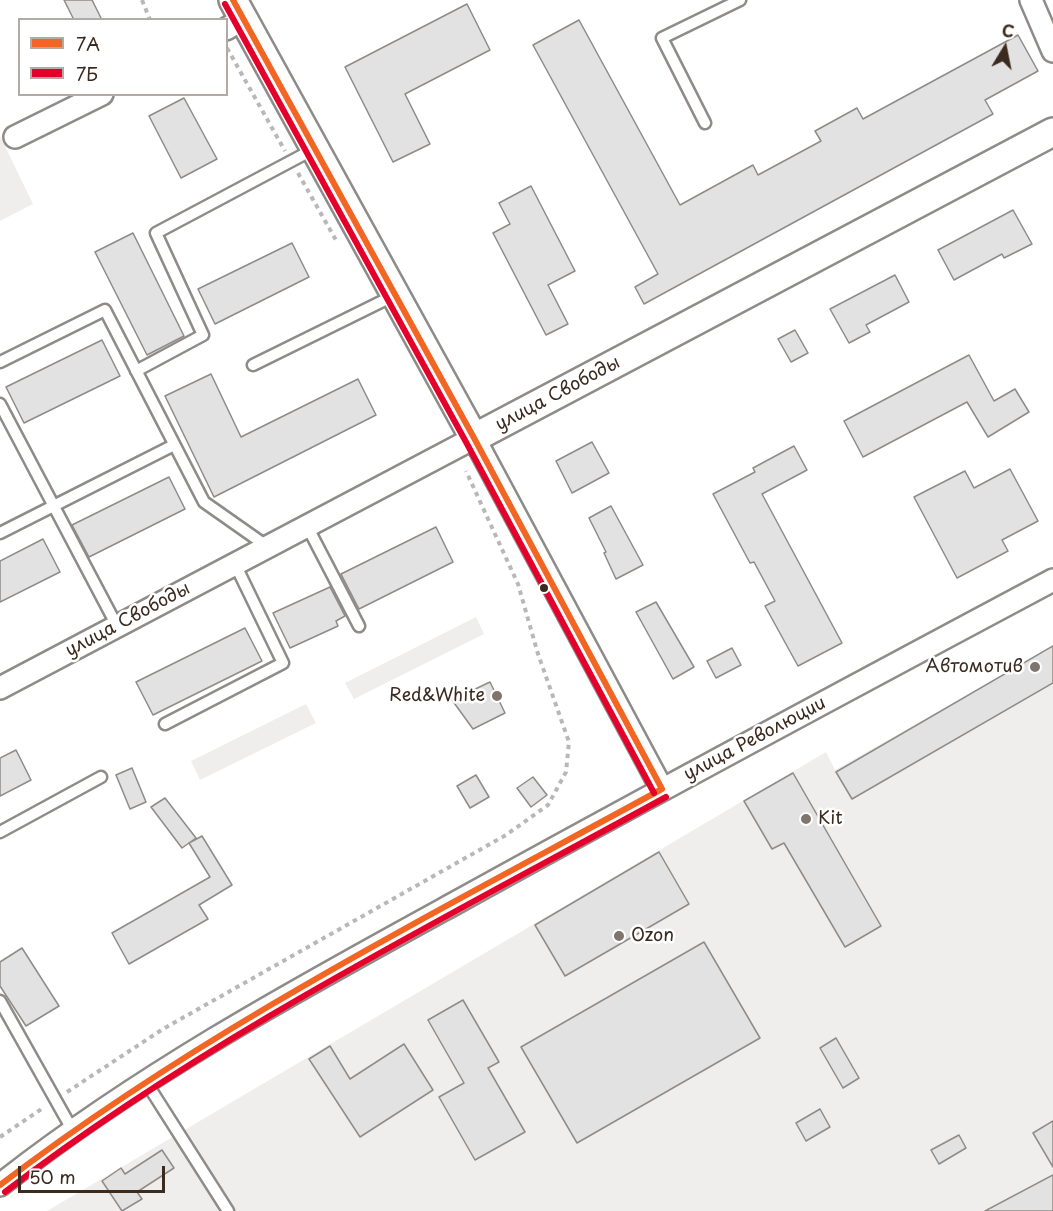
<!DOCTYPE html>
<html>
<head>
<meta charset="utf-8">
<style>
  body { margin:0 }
  #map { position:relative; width:1053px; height:1211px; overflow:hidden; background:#fff; font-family:"Playpen Sans",sans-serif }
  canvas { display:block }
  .legend { position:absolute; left:18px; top:18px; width:210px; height:78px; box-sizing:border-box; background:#fff; border:2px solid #b1aaa5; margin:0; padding:8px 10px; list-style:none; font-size:18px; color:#3b2a1e }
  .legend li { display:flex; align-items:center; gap:12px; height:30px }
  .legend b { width:30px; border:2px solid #b1aaa5 }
  .north { position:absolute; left:975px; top:18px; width:60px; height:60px; -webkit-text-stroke:4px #fff; paint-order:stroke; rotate:10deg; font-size:16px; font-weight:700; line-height:24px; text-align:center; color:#3b2a1e }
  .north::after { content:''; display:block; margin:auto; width:21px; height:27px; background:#3b2a1e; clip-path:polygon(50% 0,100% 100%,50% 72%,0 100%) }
  .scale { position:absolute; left:18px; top:1166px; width:147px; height:27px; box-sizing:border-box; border:3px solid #3b2a1e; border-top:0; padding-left:8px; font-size:18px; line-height:21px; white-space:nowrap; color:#3b2a1e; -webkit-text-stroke:4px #fff; paint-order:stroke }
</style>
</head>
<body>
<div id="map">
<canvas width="1053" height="1211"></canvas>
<ul class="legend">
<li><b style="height:8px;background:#f26522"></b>7А</li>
<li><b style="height:8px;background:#e4002b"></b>7Б</li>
</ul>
<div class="north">С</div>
<div class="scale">50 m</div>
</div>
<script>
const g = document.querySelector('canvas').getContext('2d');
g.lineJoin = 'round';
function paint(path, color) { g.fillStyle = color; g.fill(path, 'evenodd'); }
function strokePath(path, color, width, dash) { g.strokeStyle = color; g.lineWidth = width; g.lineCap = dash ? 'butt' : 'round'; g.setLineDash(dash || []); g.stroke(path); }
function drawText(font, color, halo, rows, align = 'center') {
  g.font = font + ' "Playpen Sans",sans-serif'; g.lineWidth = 5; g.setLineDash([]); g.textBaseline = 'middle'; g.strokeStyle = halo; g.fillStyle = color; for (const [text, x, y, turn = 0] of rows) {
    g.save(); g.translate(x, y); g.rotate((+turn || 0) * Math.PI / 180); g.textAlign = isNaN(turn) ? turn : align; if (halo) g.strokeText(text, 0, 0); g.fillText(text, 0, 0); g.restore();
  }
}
paint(new Path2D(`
  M 0,136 L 33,204 L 0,221 Z
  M 476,617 L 484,634 L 354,699 L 345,683 Z
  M 1053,646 L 1053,1211 L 47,1211 L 826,752 L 835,770 Z
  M 306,704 L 316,723 L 200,780 L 191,761 Z`), '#efeeed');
const building = new Path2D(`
  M 64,0 L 92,0 L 102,20 L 74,20 Z
  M 467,4 L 490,50 L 405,94 L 430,144 L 393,162 L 345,67 Z
  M 579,20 L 680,205 L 753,165 L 758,175 L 821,141 L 815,131 L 857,108 L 863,119 L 1018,35 L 1038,71 L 985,100 L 993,114 L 644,304 L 635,287 L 658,274 L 533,45 Z
  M 184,98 L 217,159 L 181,178 L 149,116 Z
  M 531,186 L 575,271 L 548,285 L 568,324 L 546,335 L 493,233 L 510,224 L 499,203 Z
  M 1013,210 L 1032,244 L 1004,258 L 1002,254 L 954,280 L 938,250 Z
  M 133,233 L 184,336 L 147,355 L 95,252 Z
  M 292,243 L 309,277 L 215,324 L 198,289 Z
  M 895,275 L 909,302 L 866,325 L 870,332 L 849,343 L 830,309 Z
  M 795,330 L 808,353 L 791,362 L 778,339 Z
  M 102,340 L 120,376 L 24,423 L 6,387 Z
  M 969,355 L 994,401 L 1015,389 L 1029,412 L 988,437 L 967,402 L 863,457 L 844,421 Z
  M 211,374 L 241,437 L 358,379 L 376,415 L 214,497 L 165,396 Z
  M 592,442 L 609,473 L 572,493 L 556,461 Z
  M 794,446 L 807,470 L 762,494 L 842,643 L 798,666 L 765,606 L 775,601 L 754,562 L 750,563 L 713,494 L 755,472 L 753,468 Z
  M 1010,469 L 1038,521 L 1002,540 L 1008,551 L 957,578 L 914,497 L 965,471 L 974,488 Z
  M 169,477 L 185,509 L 89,557 L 72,525 Z
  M 611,506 L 643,565 L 616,579 L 604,553 L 606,552 L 589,518 Z
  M 436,527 L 453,562 L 359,609 L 341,574 Z
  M 43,539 L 60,572 L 0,602 L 0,561 Z
  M 330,587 L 345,616 L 336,621 L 338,626 L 290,648 L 273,613 Z
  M 656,602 L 694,667 L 673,679 L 636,612 Z
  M 245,628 L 262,661 L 153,715 L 136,682 Z
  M 1053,646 L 1053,683 L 852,799 L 836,772 Z
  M 732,648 L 741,665 L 716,678 L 707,661 Z
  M 490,682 L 505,713 L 473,729 L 452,700 Z
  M 16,750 L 31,780 L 0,796 L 0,758 Z
  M 132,768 L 146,802 L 130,809 L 116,775 Z
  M 793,773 L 881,926 L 845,947 L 784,843 L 772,849 L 744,801 Z
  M 476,775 L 489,797 L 470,808 L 457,786 Z
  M 533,777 L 547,795 L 531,807 L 517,788 Z
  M 165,798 L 196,838 L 182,848 L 151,807 Z
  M 202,836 L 232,885 L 199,905 L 208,919 L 129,964 L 112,933 L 210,877 L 189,843 Z
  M 659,852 L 689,904 L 565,976 L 535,925 Z
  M 704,942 L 760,1038 L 577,1143 L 521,1047 Z
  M 22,948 L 59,1006 L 26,1026 L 0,986 L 0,962 Z
  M 463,1000 L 499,1062 L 488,1068 L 525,1132 L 475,1160 L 439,1097 L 464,1083 L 428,1020 Z
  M 836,1038 L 859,1078 L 843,1088 L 820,1048 Z
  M 404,1044 L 433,1090 L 360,1137 L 309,1059 L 330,1046 L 350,1079 Z
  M 820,1109 L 830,1127 L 806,1141 L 796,1123 Z
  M 1053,1121 L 1053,1167 L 1033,1133 Z
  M 959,1135 L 966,1148 L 939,1164 L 931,1150 Z
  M 162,1150 L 174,1168 L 137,1192 L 142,1199 L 122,1211 L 102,1181 L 121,1168 L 125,1174 Z
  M 1053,1175 L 1053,1211 L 985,1211 Z`);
paint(building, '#e3e2e2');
strokePath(building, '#8e8b88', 1.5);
const service = new Path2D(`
  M 705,123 L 662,38 L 740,0
  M 0,362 L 105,310 L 204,502 L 268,547
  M 253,365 L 395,295
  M 136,371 L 203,335 L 156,233 L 314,149
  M 0,404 L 117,626
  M 307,526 L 359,626
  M 0,533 L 174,445
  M 165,724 L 283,663 L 235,564
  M 0,832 L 101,777
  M 0,1001 L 73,1131
  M 146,1082 L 228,1211`);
const minor = new Path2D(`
  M 1031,0 L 1053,51
  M 226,29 L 243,19
  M 15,137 L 102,94
  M 0,688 L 474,438 L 662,789
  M 0,1185 C 141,1074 300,988 457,902 C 654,793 854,686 1053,580`);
const tertiary = new Path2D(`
  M 233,0 L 474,438 L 1053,132`);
strokePath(service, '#8e8b88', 15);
strokePath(minor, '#8e8b88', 26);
strokePath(tertiary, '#8e8b88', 32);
strokePath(new Path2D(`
  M 142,0 L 150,20
  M 227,48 L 285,151
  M 298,173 L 337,242
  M 67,1092 L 163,1029 L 506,835 L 548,805 L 566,772 L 569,742 L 538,654 L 518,584 L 466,471
  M 0,1137 L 43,1108`), '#b9b8b6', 4, [4.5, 4.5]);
strokePath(service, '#fff', 10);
strokePath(minor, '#fff', 21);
strokePath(tertiary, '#fff', 27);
strokePath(new Path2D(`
  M 233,0 L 474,438 L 662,789
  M 0,1185 C 204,1029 437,912 662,789`), '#f26522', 6);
strokePath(new Path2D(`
  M 225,4 L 466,442 L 654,793
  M 5,1192 C 209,1036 442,920 666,797`), '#e4002b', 6);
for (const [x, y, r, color] of [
  [544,588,5,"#3b2a1e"],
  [1035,667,6,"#80756d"],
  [497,696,6,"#80756d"],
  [806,819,6,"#80756d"],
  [619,936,6,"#80756d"]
]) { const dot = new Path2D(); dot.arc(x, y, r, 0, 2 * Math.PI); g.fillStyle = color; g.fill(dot); strokePath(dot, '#fff', 2); }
drawText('18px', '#3b2a1e', '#fff', [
  ["улица Свободы",558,394,-28],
  ["улица Свободы",128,620,-28],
  ["улица Революции",755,739,-28]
]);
drawText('18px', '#3b2a1e', '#fff', [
  ["Автомотив",1023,667],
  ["Red&White",485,696],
  ["Kit",818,819,"left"],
  ["Ozon",631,936,"left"]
], 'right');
</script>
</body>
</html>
